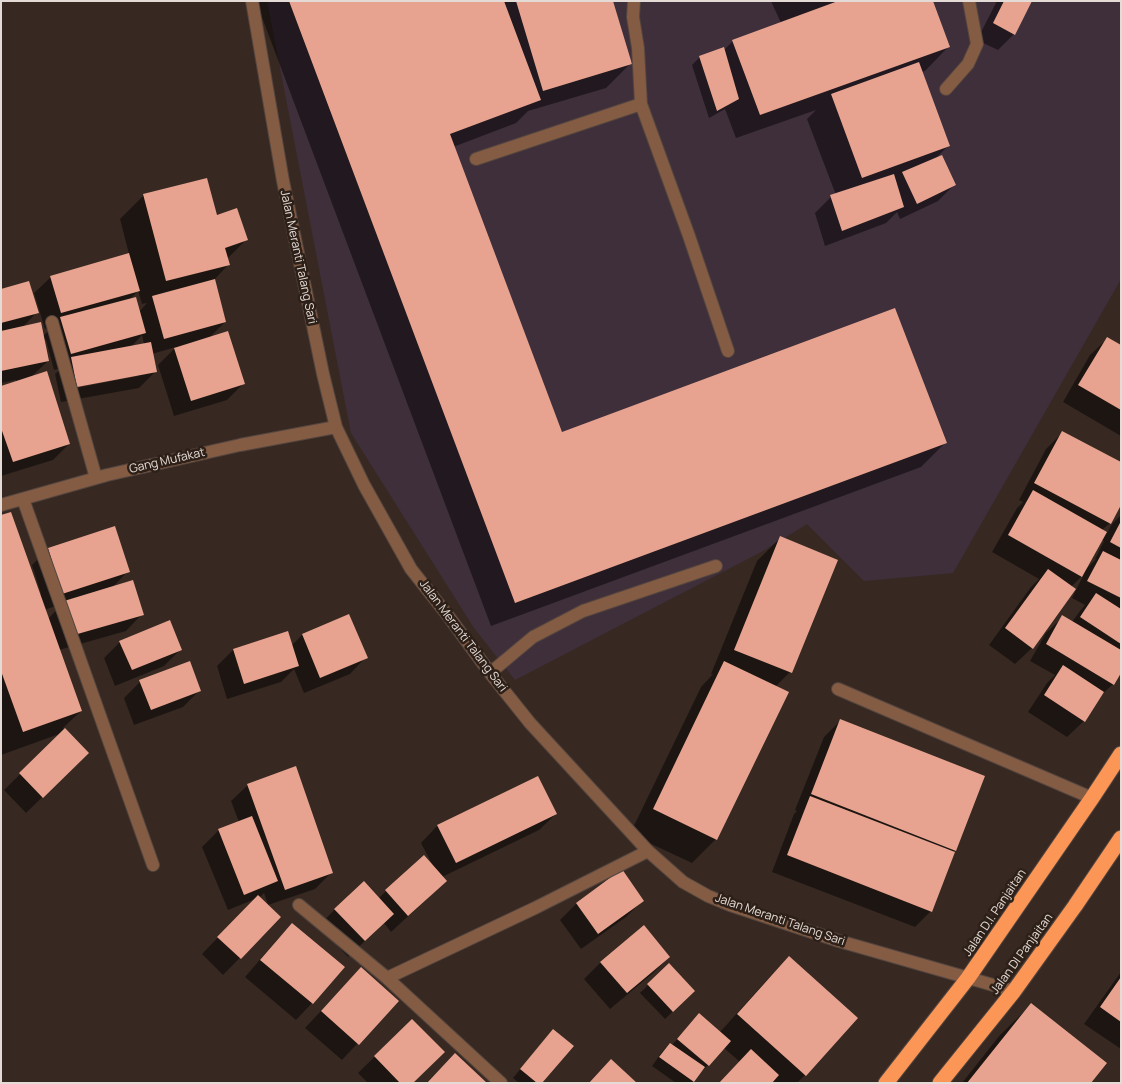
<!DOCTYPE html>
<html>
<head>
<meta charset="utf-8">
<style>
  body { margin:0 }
  #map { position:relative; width:1122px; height:1084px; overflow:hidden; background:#372922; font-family:Manrope,sans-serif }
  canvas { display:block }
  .frame { position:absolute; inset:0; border:2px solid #e5dbd6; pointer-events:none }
</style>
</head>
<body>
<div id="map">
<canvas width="1122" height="1084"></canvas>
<div class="frame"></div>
</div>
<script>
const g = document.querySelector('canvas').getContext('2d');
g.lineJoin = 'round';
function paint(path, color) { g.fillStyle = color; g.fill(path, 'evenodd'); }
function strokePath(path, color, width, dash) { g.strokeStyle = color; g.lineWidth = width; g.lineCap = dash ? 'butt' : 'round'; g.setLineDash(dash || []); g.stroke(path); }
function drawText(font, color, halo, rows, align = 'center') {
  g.font = font + ' Manrope,sans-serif'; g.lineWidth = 5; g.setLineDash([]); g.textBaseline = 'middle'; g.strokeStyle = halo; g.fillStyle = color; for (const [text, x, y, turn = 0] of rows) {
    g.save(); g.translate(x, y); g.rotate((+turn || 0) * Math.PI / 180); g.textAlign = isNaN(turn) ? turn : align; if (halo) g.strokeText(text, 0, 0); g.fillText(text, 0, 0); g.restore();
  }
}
paint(new Path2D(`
  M 267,1 L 1121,1 L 1121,279 L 953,573 L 864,581 L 807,524 L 763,551 L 515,680 L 474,628 L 351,433 Z`), '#3e2f3b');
paint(new Path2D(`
  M 260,1 L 611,1 L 630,64 L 606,88 L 528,111 L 516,123 L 453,147 L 561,433 L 945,443 L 921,467 L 491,626 L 257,4 Z
  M 771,1 L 932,1 L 949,46 L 925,71 L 921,72 L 949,145 L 935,159 L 954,185 L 938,201 L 900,219 L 897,212 L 886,223 L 825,246 L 815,213 L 831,197 L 836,195 L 807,119 L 816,110 L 736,138 L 725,109 L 709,118 L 692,65 L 700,57 L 724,50 L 733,41 L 781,23 Z
  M 997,1 L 1031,1 L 1014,34 L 998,50 L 977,40 Z
  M 144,195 L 216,216 L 247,239 L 227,259 L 228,265 L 214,280 L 225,322 L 208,339 L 244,383 L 227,400 L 174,416 L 158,365 L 176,347 L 152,354 L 156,371 L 139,388 L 61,402 L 55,374 L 62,368 L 54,370 L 46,340 L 44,340 L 48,361 L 31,377 L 69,444 L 53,460 L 1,476 L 1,387 L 16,382 L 16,380 L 1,383 L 1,290 L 37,312 L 22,328 L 43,336 L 52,327 L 45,329 L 34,293 L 51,277 L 129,254 L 120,219 ZM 138,291 L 142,304 L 147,303 L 139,312 L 129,300 ZM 142,335 L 144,344 L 131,347 ZM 138,374 L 138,376 L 71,389 L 71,387 Z
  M 1107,339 L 1121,347 L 1121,436 L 1063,402 L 1090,355 Z
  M 1062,433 L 1110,523 L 1102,530 L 1107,533 L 1112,524 L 1121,515 L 1121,671 L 1113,684 L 1098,698 L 1084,721 L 1067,737 L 1028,712 L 1047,683 L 1055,675 L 1030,661 L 1046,633 L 1063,617 L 1072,622 L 1080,611 L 1085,605 L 1072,598 L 1084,574 L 1071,587 L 1032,648 L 1015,664 L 989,645 L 1031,587 L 1039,579 L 992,552 L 1017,508 L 1023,502 L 1019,500 L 1046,449 ZM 1102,540 L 1104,541 L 1095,559 L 1096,559 L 1085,570 Z
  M 1,517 L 39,594 L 41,594 L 32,565 L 48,549 L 114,527 L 128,571 L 112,588 L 142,614 L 126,631 L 59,650 L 81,711 L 63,728 L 87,753 L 26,813 L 4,790 L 62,733 L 1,755 ZM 62,604 L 48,619 L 44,610 Z
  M 781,537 L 790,672 L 775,687 L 716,839 L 692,863 L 630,834 L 701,687 L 713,674 L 711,674 L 757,561 Z
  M 348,616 L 366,657 L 350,674 L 304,693 L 294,669 L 281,682 L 227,699 L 217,666 L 233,650 L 291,646 L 302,635 Z
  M 120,642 L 181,649 L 164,666 L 115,686 L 104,658 Z
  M 140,682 L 200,690 L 183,707 L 134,725 L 124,698 Z
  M 841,720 L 955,850 L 953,852 L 931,911 L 915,927 L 772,872 L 794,814 L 797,811 L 795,810 L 824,737 Z
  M 538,777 L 556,814 L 539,830 L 442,877 L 429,897 L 391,932 L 384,923 L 348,957 L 319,926 L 335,909 L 378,899 L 386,891 L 433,866 L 421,843 L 437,826 Z
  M 248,785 L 332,872 L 315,889 L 268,905 L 264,893 L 259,898 L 280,917 L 223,975 L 202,954 L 255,899 L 228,910 L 202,847 L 219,830 L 239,822 L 231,801 Z
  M 622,871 L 643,900 L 626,917 L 581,949 L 560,920 L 576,904 Z
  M 292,924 L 312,1003 L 296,1020 L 245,977 L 276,941 Z
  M 669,957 L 652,974 L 610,1009 L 584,979 L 601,962 Z
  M 789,958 L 805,1075 L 797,1083 L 720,1083 L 740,1062 L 724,1048 L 708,1065 L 700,1073 L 699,1073 L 692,1083 L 676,1083 L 652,1066 L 662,1052 L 670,1044 L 672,1045 L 692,1023 L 720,1032 L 765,982 Z
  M 669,964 L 694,991 L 665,1019 L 640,993 Z
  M 361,968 L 397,1001 L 342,1060 L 305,1028 Z
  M 1121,972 L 1121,1049 L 1084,1024 Z
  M 1031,1005 L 1090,1083 L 962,1083 L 1000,1035 Z
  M 412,1020 L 412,1083 L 368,1083 L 358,1073 Z
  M 546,1038 L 540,1083 L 519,1083 L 513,1078 Z`), '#0007');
paint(new Path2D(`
  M 289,1 L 504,1 L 541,100 L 450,134 L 562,432 L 895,308 L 947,443 L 515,603 Z
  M 516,1 L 613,1 L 632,64 L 543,91 Z
  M 838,1 L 933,1 L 950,47 L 760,115 L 732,40 Z
  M 1004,1 L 1032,1 L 1015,35 L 993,23 Z
  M 724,47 L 739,99 L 717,111 L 699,56 Z
  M 919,62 L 950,146 L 862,178 L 831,94 Z
  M 942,155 L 956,185 L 917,204 L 902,172 Z
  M 894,174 L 904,207 L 842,231 L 830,195 Z
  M 207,178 L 217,215 L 237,208 L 248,240 L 225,248 L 230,265 L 166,281 L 143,194 Z
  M 129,253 L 140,291 L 61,313 L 50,276 Z
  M 215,279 L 226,322 L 164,339 L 152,296 Z
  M 29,281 L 39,313 L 1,323 L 1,289 Z
  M 136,297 L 146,333 L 71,354 L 60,317 Z
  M 41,322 L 49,361 L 1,371 L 1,331 Z
  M 228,331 L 245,384 L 191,401 L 174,348 Z
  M 1107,337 L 1121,345 L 1121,410 L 1078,385 Z
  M 151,342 L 157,372 L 77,387 L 71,357 Z
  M 47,371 L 70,444 L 13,462 L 1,428 L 1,386 Z
  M 1062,431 L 1121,462 L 1121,505 L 1111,524 L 1034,483 Z
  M 1033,490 L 1107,532 L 1082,577 L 1008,535 Z
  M 11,512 L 82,711 L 23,732 L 1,671 L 1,515 Z
  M 1121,521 L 1121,548 L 1110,542 Z
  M 115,526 L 130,572 L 62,594 L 48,548 Z
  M 780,536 L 838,560 L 792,673 L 734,650 Z
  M 1103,551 L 1121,560 L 1121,598 L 1087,581 Z
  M 1048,569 L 1076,589 L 1033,649 L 1005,628 Z
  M 133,580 L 144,615 L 74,635 L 64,601 Z
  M 1096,593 L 1121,609 L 1121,644 L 1080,617 Z
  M 349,614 L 368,658 L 320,678 L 302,634 Z
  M 1062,615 L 1121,650 L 1121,673 L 1114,685 L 1046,644 Z
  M 170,620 L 182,650 L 132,670 L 119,641 Z
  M 288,631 L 299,666 L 244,684 L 233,649 Z
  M 190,661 L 201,691 L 151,710 L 139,680 Z
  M 724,661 L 789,692 L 717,840 L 653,809 Z
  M 1063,665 L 1104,692 L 1085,722 L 1044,695 Z
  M 840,719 L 985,776 L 956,851 L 811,794 Z
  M 65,728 L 89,753 L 43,798 L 19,773 Z
  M 296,766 L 333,873 L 285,890 L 247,784 Z
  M 538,776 L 557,814 L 456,863 L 437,825 Z
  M 810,796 L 955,852 L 932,912 L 787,855 Z
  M 252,816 L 278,881 L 244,895 L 218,829 Z
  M 424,855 L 447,881 L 408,916 L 385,890 Z
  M 622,869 L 644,901 L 598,934 L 576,903 Z
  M 364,881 L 394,914 L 365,941 L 334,909 Z
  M 258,895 L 281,917 L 241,959 L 217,937 Z
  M 292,923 L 345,967 L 313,1004 L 260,960 Z
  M 644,925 L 670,957 L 627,993 L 600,962 Z
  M 789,956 L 858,1018 L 806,1076 L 737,1014 Z
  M 669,963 L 695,991 L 673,1012 L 647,984 Z
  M 361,967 L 399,1001 L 359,1045 L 321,1011 Z
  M 1121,977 L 1121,1022 L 1100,1007 Z
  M 1031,1003 L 1107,1063 L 1091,1083 L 967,1083 Z
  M 699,1013 L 731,1041 L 709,1066 L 677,1039 Z
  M 412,1019 L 445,1052 L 413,1083 L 400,1083 L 374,1056 Z
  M 553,1029 L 574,1046 L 542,1083 L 537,1083 L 520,1069 Z
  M 670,1043 L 705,1067 L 694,1082 L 659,1057 Z
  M 751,1049 L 779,1075 L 772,1083 L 719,1083 Z
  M 455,1053 L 487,1083 L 427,1083 Z
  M 611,1059 L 637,1083 L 589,1083 Z`), '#e7a38f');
const minor = new Path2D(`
  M 252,1 L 283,181 L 323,374 L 336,427 L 364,485 L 411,569 L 449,617 L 490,673 L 530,723 L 648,851 L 683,882 L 708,896 L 730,905 L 839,941 L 1014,991
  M 634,1 L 633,17 L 638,48 L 641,104 L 689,236 L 728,351
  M 946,89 L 968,64 L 977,44 L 969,1
  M 476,159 L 641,104
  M 52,322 L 96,478
  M 23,499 L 153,865
  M 1,505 L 107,475 L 240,445 L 336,427
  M 490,673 L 533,637 L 583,611 L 716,566
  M 838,689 L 1092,798
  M 299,905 L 387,978 L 501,1083
  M 387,978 L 535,908 L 648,851`);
const highway = new Path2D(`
  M 886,1083 L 968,978 L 1092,798 L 1121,754
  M 940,1083 L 1014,991 L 1075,906 L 1121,838`);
strokePath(minor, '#53453f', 14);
strokePath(highway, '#53453f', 17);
strokePath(minor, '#845b43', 12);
strokePath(highway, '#fc9656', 15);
drawText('12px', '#e5dbd6', '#2d2018', [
  ["Jalan Meranti Talang Sari",298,257,78],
  ["Gang Mufakat",167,461,-13],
  ["Jalan Meranti Talang Sari",463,636,53],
  ["Jalan D.I. Panjaitan",995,913,-56],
  ["Jalan Meranti Talang Sari",780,920,19],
  ["Jalan DI Panjaitan",1022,954,-54]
]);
</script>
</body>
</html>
